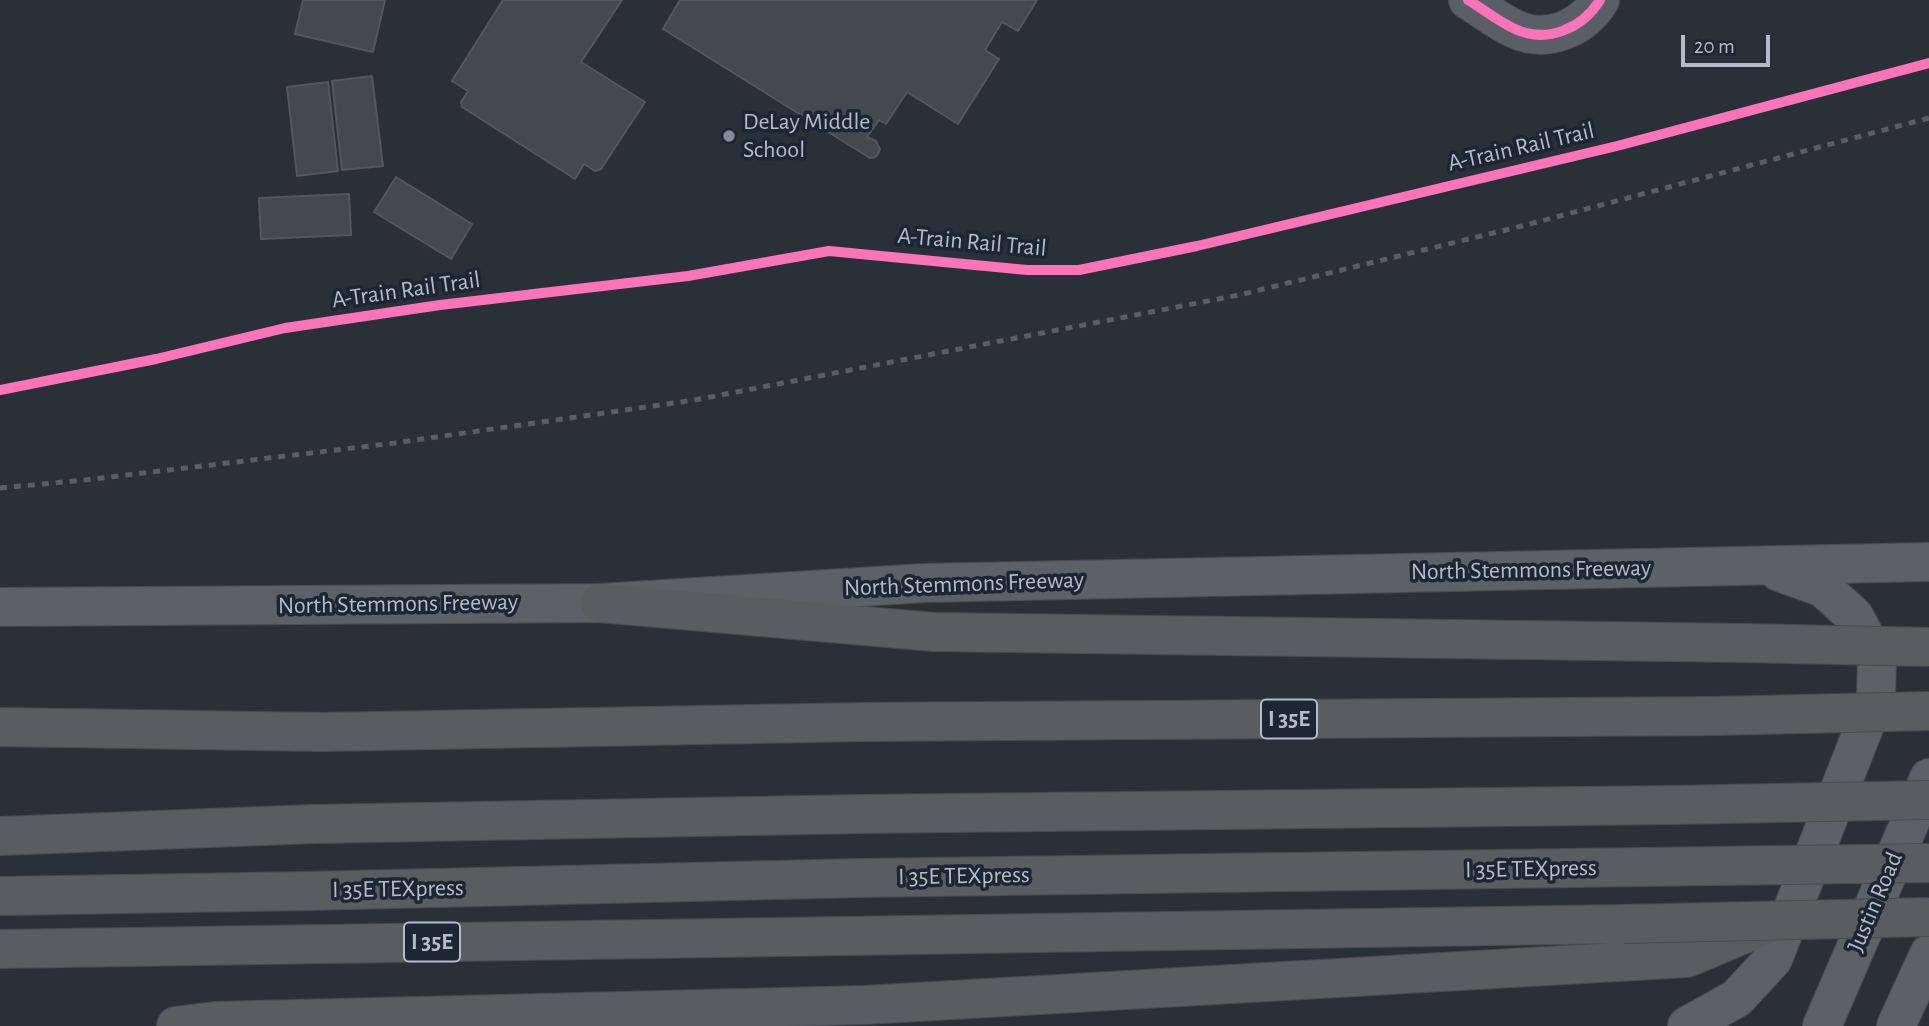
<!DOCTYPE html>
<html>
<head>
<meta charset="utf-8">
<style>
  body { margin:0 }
  #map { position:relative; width:1929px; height:1026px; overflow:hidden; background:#2a3038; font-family:"Alegreya Sans",sans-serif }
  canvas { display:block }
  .scale { position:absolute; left:1681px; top:35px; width:89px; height:32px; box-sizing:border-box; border:4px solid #b4bcc9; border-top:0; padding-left:9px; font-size:21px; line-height:24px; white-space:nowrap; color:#b4bcc9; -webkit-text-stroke:5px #1d2633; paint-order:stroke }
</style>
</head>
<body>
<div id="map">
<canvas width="1929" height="1026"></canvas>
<div class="scale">20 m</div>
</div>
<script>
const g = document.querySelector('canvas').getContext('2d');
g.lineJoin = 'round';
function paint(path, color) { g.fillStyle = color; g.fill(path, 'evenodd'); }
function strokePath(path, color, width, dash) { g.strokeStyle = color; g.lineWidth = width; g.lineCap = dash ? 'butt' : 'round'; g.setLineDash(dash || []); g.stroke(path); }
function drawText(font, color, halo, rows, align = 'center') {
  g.font = font + ' "Alegreya Sans",sans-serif'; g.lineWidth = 7; g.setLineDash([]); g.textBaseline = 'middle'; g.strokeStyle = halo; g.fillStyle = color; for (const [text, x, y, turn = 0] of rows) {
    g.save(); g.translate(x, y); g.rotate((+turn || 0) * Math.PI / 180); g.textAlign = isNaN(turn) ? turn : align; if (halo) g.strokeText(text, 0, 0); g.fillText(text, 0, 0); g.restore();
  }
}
const building = new Path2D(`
  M 303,0 L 385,0 L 373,52 L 295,34 Z
  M 503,0 L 622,0 L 581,62 L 645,102 L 601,169 L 595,171 L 584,164 L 575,179 L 462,107 L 461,102 L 468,91 L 452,81 Z
  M 680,0 L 1037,0 L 1018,31 L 1002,22 L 985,50 L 999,59 L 958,124 L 907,92 L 886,124 L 879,120 L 867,137 L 876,141 L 880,149 L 878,154 L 875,157 L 870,158 L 663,29 Z
  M 372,76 L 383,166 L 342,170 L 332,81 Z
  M 328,82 L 338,171 L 297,176 L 287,87 Z
  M 396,177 L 472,224 L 451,259 L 374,212 Z
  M 349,194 L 351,235 L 261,239 L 259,198 Z`);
paint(building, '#444950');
strokePath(building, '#52575f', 2);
const minor = new Path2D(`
  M 1468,0 C 1483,9 1499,22 1515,29 C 1547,44 1583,28 1600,0`);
const major = new Path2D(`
  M 0,607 L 600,603 L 925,583 L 1929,562
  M 1687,1026 L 1737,998 L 1773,959 L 1876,697 L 1877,659 L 1854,616 L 1823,588 L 1779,572
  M 1822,1026 L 1929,778
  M 1896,1026 L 1929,954`);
const highway = new Path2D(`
  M 600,603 L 934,632 L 1744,643
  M 0,727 L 323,732 L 863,722 L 1715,716
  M 0,836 L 314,824 L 861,814 L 1673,805
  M 0,896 L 308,891 L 860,878 L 1643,867
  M 0,949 L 1624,924
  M 176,1026 L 216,1021 L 865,1005 L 1687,958 L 1778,920`);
strokePath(minor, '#484c53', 40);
strokePath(major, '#484c55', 40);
strokePath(highway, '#474c53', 40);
strokePath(minor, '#5a5e66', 38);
strokePath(major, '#5c6168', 38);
strokePath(highway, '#5a5d60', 38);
strokePath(new Path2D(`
  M 0,488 L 85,480 L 395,443 L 695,400 L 1239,295 L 1522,226 L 1929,118`), '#595d64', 5, [7, 7]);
const highwayBridge = new Path2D(`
  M 1744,643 L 1929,647
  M 1715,716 L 1929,711
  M 1673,805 L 1929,800
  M 1643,867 L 1929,863
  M 1624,924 L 1929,917`);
strokePath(highwayBridge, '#474c53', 40, []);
strokePath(highwayBridge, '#5a5d60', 38);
strokePath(new Path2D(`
  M 1468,0 C 1483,9 1499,22 1515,29 C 1547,44 1583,28 1600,0
  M 0,390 L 156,359 L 285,328 L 440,305 L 688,276 L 829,251 L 1027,270 L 1079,270 L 1197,246 L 1617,146 L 1929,63`), '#fb73b8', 10);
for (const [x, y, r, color] of [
  [729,136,7,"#848b96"]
]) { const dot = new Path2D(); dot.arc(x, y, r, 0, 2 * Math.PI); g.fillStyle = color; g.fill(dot); strokePath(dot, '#1d2633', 2.5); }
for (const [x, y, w] of [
  [1289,719,56],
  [432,942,56]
]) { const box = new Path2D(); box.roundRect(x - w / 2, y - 19.5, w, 39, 5); g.fillStyle = '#1d2633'; g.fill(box); strokePath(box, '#b4bcc9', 2); }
drawText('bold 23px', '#b4bcc9', null, [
  ["I 35E",1289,719],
  ["I 35E",432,942]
]);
drawText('24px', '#b4bcc9', '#1d2633', [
  ["DeLay Middle",743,122],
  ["School",743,150]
], 'left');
drawText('24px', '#b4bcc9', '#1d2633', [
  ["A-Train Rail Trail",1521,147,-13],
  ["A-Train Rail Trail",972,242,5],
  ["A-Train Rail Trail",406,290,-8],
  ["North Stemmons Freeway",1531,570,-1],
  ["North Stemmons Freeway",964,584,-2],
  ["North Stemmons Freeway",398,604,-1],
  ["I 35E TEXpress",1531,869,-1],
  ["I 35E TEXpress",964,876,-1],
  ["I 35E TEXpress",398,889,-1],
  ["Justin Road",1875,902,-67]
]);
</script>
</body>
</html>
